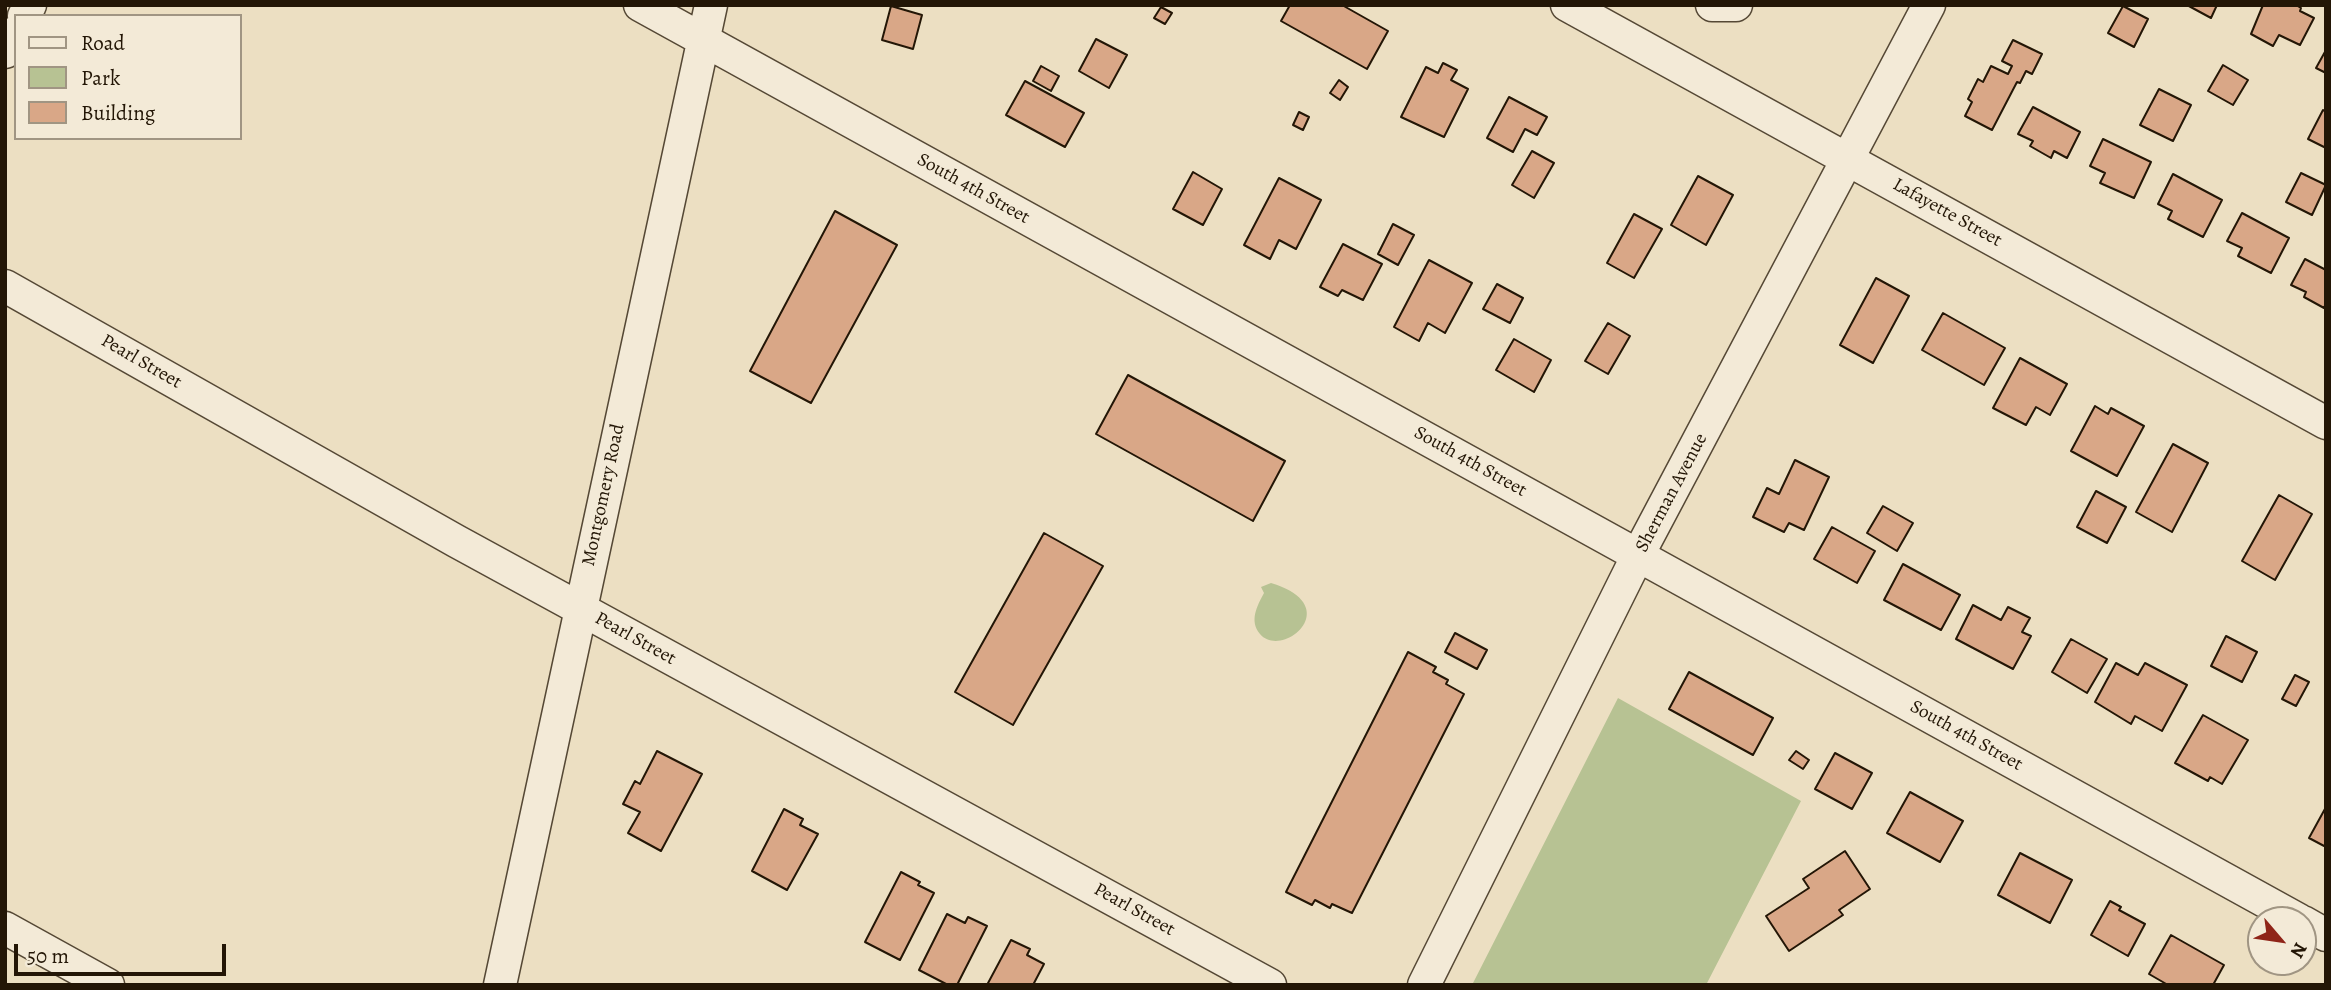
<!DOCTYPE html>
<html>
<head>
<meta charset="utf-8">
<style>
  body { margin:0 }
  #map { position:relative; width:2331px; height:990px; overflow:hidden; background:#ecdfc2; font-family:Alegreya,serif }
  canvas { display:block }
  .frame { position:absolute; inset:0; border:7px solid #231606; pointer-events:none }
  .legend { position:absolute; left:14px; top:14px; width:228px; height:126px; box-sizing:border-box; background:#f3ead7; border:2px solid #a09583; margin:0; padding:9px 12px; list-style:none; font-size:21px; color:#231606 }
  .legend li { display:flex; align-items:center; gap:14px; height:35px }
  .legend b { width:35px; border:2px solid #a09583 }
  .north { position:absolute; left:2247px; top:906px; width:70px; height:70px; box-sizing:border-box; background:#f3ead7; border:2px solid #a09583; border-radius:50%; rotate:119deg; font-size:19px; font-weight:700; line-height:28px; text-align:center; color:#231606 }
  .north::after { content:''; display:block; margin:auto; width:24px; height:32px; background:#8f2418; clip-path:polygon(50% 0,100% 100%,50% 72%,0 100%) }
  .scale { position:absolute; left:14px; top:944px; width:212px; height:32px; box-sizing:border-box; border:4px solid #231606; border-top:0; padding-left:9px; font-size:21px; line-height:24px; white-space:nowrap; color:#231606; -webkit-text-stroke:5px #f3ead7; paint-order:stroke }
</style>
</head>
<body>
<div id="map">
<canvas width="2331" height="990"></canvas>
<div class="frame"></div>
<ul class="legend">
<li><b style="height:9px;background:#f3ead7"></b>Road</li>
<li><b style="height:19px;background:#b7c293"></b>Park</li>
<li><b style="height:19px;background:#d9a787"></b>Building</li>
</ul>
<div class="north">N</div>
<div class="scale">50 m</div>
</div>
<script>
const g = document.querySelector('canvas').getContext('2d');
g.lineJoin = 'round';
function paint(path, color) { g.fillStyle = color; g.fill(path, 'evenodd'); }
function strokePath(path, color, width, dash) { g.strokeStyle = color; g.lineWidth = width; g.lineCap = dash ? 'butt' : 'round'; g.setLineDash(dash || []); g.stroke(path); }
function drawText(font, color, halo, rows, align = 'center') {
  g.font = font + ' Alegreya,serif'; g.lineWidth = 5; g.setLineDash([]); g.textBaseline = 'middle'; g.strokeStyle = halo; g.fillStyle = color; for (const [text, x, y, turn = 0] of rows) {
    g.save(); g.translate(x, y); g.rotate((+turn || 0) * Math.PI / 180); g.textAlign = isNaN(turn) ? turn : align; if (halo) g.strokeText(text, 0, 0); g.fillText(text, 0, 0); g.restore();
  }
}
paint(new Path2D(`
  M 1271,583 C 1347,606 1282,660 1260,634 C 1249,621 1257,606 1264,593 L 1261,587 Z
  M 1618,698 L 1801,801 L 1706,985 L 1472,985 Z`), '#b7c293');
const building = new Path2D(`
  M 1290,5 L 1342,5 L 1388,31 L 1367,69 L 1281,21 Z
  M 2187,5 L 2217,5 L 2211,18 Z
  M 2263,5 L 2296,5 L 2301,8 L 2300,11 L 2314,18 L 2300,45 L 2279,35 L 2273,46 L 2251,34 Z
  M 891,6 L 922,15 L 913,49 L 882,40 Z
  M 2123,6 L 2148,19 L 2134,47 L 2108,33 Z
  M 1161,7 L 1172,13 L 1165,24 L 1154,18 Z
  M 1096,39 L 1127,55 L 1109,88 L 1079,71 Z
  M 2013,40 L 2042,54 L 2032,74 L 2026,71 L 2020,83 L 2017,82 L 1992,130 L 1965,116 L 1972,102 L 1968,99 L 1978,79 L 1983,82 L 1991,66 L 2008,74 L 2012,66 L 2002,61 Z
  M 2326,50 L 2326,73 L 2316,68 Z
  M 1443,63 L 1457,70 L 1451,80 L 1468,89 L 1444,137 L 1401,117 L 1426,67 L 1438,73 Z
  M 2223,65 L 2248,80 L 2233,105 L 2208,91 Z
  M 1041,66 L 1059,76 L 1051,91 L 1033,81 Z
  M 1339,80 L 1348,87 L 1340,100 L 1330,93 Z
  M 1025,81 L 1084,113 L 1065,147 L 1006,115 Z
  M 2159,89 L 2191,105 L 2173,141 L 2140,125 Z
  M 1509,97 L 1547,117 L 1537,135 L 1525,129 L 1513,152 L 1487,138 Z
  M 2033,107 L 2080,132 L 2067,158 L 2054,151 L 2051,158 L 2030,146 L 2033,141 L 2018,134 Z
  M 2323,110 L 2326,112 L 2326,148 L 2308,139 Z
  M 1299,112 L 1309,117 L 1303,130 L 1293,125 Z
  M 2103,139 L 2151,162 L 2134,198 L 2100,183 L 2105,173 L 2090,166 Z
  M 1532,151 L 1554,163 L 1534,198 L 1512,185 Z
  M 1193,172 L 1222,189 L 1203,225 L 1173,209 Z
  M 2301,173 L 2326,185 L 2312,215 L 2286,202 Z
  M 2173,174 L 2222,200 L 2203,237 L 2168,219 L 2172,211 L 2158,204 Z
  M 1698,176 L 1733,195 L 1706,245 L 1671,225 Z
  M 1279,178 L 1321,200 L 1296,249 L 1279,240 L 1270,259 L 1244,245 Z
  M 835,211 L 897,245 L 811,403 L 750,371 Z
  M 2242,213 L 2289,238 L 2271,273 L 2238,256 L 2242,248 L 2227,241 Z
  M 1634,214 L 1662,229 L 1634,278 L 1607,263 Z
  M 1393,224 L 1414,235 L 1398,265 L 1378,254 Z
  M 1343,244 L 1382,264 L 1363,300 L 1342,290 L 1338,296 L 1320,287 Z
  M 2305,259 L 2326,270 L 2326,303 L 2324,308 L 2304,297 L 2306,292 L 2291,285 Z
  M 1429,260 L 1472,283 L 1445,333 L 1428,323 L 1419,341 L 1394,327 Z
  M 1876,278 L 1909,296 L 1873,363 L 1840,345 Z
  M 1497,284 L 1523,298 L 1510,323 L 1483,309 Z
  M 1943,313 L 2005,348 L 1984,385 L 1922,350 Z
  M 1608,323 L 1630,336 L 1608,374 L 1585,361 Z
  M 1514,339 L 1551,360 L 1534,392 L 1496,370 Z
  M 2020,358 L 2067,384 L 2050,415 L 2036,407 L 2026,425 L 1993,408 Z
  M 1128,375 L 1285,461 L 1253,521 L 1096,434 Z
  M 2095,406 L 2108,414 L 2111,408 L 2144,426 L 2117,476 L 2071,451 Z
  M 2173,444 L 2208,463 L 2172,532 L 2136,512 Z
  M 1795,460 L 1829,477 L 1804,530 L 1789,523 L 1784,532 L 1753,517 L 1767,488 L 1779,494 Z
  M 2096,491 L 2126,507 L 2107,543 L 2077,527 Z
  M 2279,495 L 2312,514 L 2275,580 L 2242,561 Z
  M 1883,506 L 1913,523 L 1897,551 L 1867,533 Z
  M 1832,527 L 1875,551 L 1857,583 L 1814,559 Z
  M 1044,533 L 1103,566 L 1013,725 L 955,692 Z
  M 1903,564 L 1960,595 L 1941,630 L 1884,600 Z
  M 1973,605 L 2001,620 L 2008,607 L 2030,618 L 2022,632 L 2031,636 L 2013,669 L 1956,639 Z
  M 1455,633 L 1487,650 L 1477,669 L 1445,652 Z
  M 2226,636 L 2257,652 L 2242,682 L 2211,666 Z
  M 2071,639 L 2107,659 L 2087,693 L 2052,672 Z
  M 1408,652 L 1436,667 L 1433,672 L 1448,680 L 1446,684 L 1464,694 L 1352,913 L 1332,904 L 1330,908 L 1315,900 L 1312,905 L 1286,892 Z
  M 2116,663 L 2138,675 L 2145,663 L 2187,685 L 2162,731 L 2135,716 L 2131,724 L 2095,702 Z
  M 1689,672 L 1773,718 L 1753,755 L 1669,709 Z
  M 2295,675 L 2309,682 L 2296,706 L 2282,699 Z
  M 2203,715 L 2248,740 L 2222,784 L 2210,777 L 2208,781 L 2175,763 Z
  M 657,751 L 702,774 L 661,851 L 628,833 L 640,812 L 623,804 L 635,781 L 640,784 Z
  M 1796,751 L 1809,760 L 1803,769 L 1789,760 Z
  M 1835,753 L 1872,773 L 1852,809 L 1815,789 Z
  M 1910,792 L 1963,821 L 1940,862 L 1887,833 Z
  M 2326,807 L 2326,847 L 2309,838 Z
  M 784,809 L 803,819 L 800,825 L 818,834 L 787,890 L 752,871 Z
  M 1845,851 L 1870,889 L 1839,910 L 1843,915 L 1789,951 L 1766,916 L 1809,888 L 1803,879 Z
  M 2020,853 L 2072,880 L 2050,923 L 1998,895 Z
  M 901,872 L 920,882 L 918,885 L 934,893 L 900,960 L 865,942 Z
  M 2110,901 L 2121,907 L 2119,910 L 2145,924 L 2128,956 L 2091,935 Z
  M 947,914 L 965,923 L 968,917 L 987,926 L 957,985 L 948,985 L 919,970 Z
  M 2171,935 L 2224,965 L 2213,985 L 2168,985 L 2149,974 Z
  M 1011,940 L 1030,949 L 1027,955 L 1044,964 L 1033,985 L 987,985 Z`);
paint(building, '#d9a787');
strokePath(building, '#231606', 2);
const minor = new Path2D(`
  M 640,5 L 2299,920
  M 1567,5 L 2326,423
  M 1712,5 L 1736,5
  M 24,16 L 30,5
  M 5,52 L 16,32
  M 5,286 L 456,541 L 1270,985
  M 2303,922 L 2326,935
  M 5,928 L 108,985
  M 500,985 L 711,5
  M 1424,985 L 1638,555 L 1929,5`);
strokePath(minor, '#554835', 35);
strokePath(minor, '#f3ead7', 32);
drawText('19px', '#231606', '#f3ead7', [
  ["South 4th Street",973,189,29],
  ["Lafayette Street",1947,213,29],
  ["Pearl Street",141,362,30],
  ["South 4th Street",1470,462,29],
  ["Sherman Avenue",1672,493,-62],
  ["Montgomery Road",604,495,-78],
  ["Pearl Street",635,639,29],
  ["South 4th Street",1966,736,29],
  ["Pearl Street",1134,910,29]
]);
</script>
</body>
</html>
